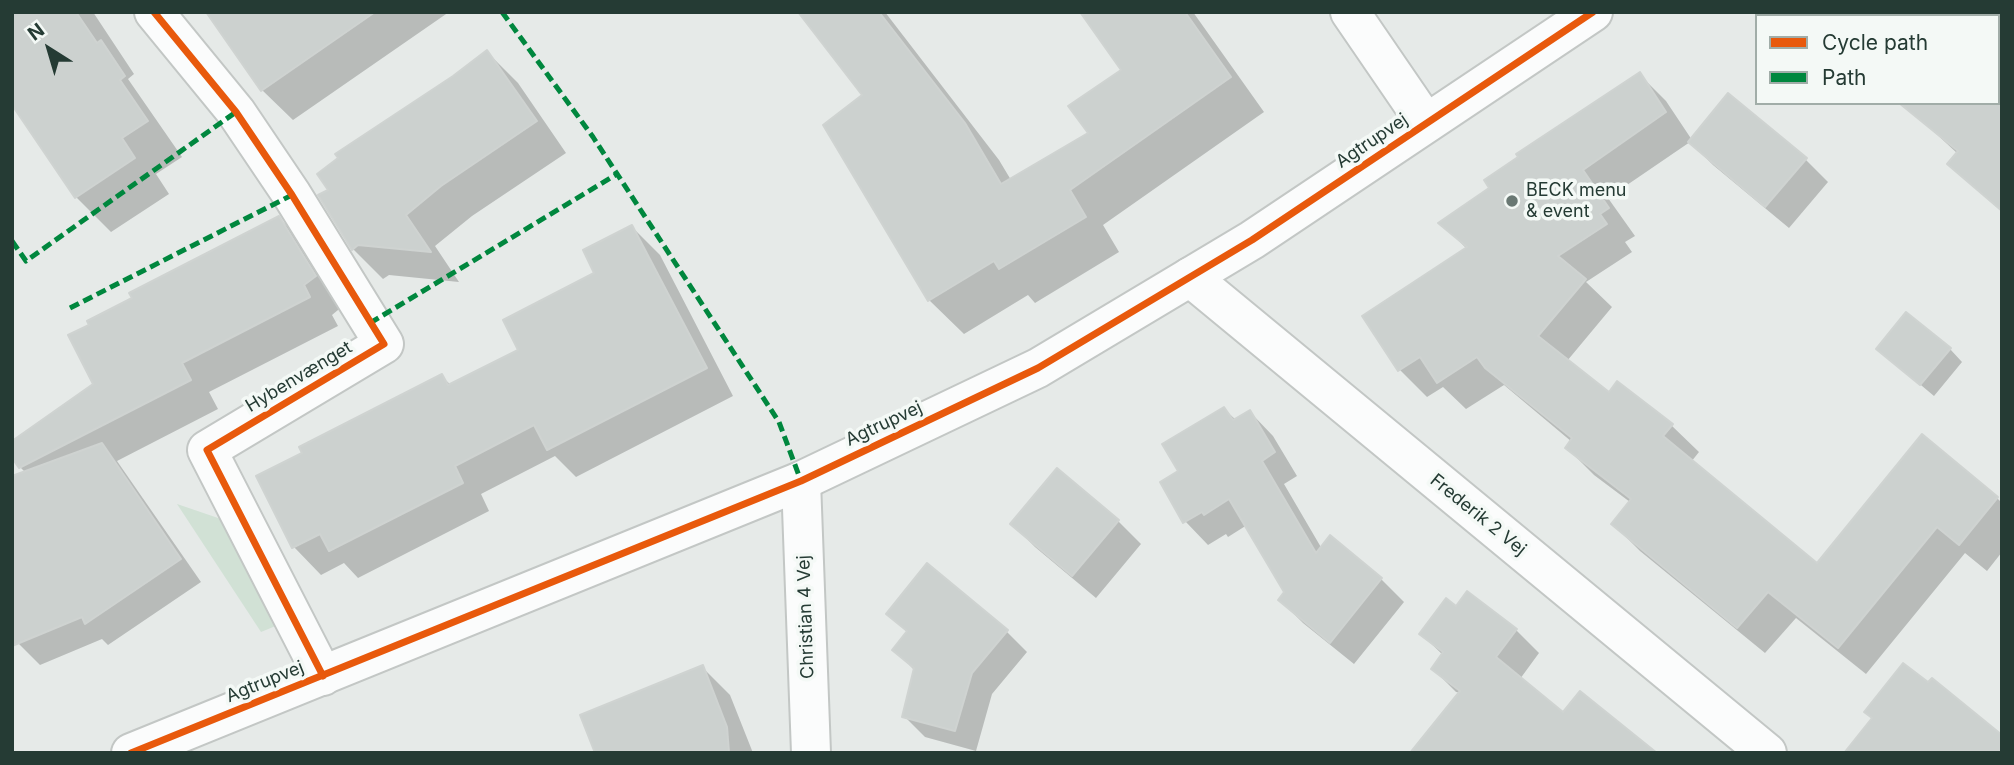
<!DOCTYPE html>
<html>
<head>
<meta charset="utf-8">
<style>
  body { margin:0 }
  #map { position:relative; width:2014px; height:765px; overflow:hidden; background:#e6eae8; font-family:Inter,sans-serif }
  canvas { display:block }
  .frame { position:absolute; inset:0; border:14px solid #253b34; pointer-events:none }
  .legend { position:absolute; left:1755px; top:14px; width:245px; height:91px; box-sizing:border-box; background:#f4f9f6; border:2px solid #a1ada8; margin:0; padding:9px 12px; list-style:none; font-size:21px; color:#253b34 }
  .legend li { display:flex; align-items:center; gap:14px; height:35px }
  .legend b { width:35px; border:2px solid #a1ada8 }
  .north { position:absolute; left:14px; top:14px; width:70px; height:70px; -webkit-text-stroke:5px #f4f9f6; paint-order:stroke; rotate:323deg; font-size:19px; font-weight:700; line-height:28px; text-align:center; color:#253b34 }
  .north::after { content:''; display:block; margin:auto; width:24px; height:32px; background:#253b34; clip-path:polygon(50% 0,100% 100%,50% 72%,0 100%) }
</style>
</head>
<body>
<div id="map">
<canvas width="2014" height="765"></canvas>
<div class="frame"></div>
<ul class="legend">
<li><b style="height:9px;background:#e8590c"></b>Cycle path</li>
<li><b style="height:9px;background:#00873e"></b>Path</li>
</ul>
<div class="north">N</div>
</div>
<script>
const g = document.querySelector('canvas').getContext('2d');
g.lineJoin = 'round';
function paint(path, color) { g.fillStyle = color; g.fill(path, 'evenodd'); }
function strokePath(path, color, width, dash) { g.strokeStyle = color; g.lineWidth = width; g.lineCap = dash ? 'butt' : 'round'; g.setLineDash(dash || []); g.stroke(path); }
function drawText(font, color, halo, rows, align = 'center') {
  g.font = font + ' Inter,sans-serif'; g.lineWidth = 7; g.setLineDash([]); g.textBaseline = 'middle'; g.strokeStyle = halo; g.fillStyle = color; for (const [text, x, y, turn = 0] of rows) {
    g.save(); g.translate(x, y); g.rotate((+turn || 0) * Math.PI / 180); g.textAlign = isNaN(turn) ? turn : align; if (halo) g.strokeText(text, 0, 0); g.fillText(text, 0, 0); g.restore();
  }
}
paint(new Path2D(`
  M 177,504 L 221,519 L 278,625 L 261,632 Z`), '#d1e1d5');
paint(new Path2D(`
  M 12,12 L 93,12 L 134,74 L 128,79 L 182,157 L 156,174 L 169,194 L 111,232 L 76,197 Z
  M 225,12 L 449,12 L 293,120 L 262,90 Z
  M 800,12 L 885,12 L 999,160 L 1011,180 L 1090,133 L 1123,70 L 1084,12 L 1193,12 L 1264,112 L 1103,225 L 1119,252 L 1035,303 L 1028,295 L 964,334 L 929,300 L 864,95 Z
  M 1799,12 L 1888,12 L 1890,16 L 1801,16 Z
  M 487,52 L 518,83 L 566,153 L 472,216 L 435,246 L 459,282 L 389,275 L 383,279 L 353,249 L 331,191 Z
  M 1639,74 L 1666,101 L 1692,140 L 1805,159 L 1828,182 L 1789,228 L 1713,165 L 1690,142 L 1608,198 L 1635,236 L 1625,242 L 1632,252 L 1586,282 L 1612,307 L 1567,361 L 1609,394 L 1671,425 L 1699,452 L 1691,462 L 1817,565 L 1997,498 L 2002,503 L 2002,552 L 1987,571 L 1965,553 L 1866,674 L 1796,618 L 1765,653 L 1640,551 L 1613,524 L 1630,502 L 1594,475 L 1567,448 L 1572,442 L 1504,385 L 1466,409 L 1443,387 L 1427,397 L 1400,370 L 1365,316 L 1467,249 L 1441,223 L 1492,189 Z
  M 2002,102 L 2002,212 L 1949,164 L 1958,154 L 1918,117 L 1999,106 Z
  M 279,218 L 307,246 L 344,305 L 332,315 L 338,326 L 209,392 L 218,409 L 117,461 L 201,582 L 108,645 L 102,639 L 40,665 L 18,643 L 26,473 L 20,467 L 95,385 Z
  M 632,227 L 660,255 L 733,396 L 576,477 L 555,456 L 481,494 L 489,511 L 358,578 L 344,563 L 321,575 L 294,547 L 258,477 L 442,377 L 451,385 L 521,351 L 597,274 Z
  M 1878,349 L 1950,349 L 1962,362 L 1934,396 Z
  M 1224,409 L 1236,420 L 1250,412 L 1273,436 L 1297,476 L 1284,484 L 1322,549 L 1381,579 L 1404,602 L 1354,664 L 1303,623 L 1280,600 L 1286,592 L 1247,525 L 1228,537 L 1226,534 L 1208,545 L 1185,521 L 1180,472 Z
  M 1057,470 L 1118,521 L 1141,544 L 1096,598 L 1035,547 L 1012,524 Z
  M 1457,609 L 1516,630 L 1539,653 L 1520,679 L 1564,714 L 1456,692 L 1433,669 L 1443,655 L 1421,634 Z
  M 888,614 L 1006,631 L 1027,652 L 992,694 L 976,751 L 925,737 L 904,716 L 915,671 L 894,649 L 908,633 Z
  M 702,667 L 730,695 L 753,753 L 597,753 Z`), '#0003');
const building = new Path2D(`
  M 12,12 L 76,12 L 97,43 L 101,40 L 125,76 L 120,80 L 148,121 L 122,138 L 135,158 L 75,198 L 12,105 Z
  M 206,12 L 375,12 L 261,91 Z
  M 798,12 L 879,12 L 965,123 L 1001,184 L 1088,133 L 1068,106 L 1121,70 L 1080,12 L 1185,12 L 1231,77 L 1070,190 L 1086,217 L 999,269 L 994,261 L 928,301 L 823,125 L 862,95 Z
  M 487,50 L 537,121 L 441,186 L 406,215 L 431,252 L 358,245 L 352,250 L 318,195 L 328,190 L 317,174 L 338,158 L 335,154 L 453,76 Z
  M 1640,72 L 1666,112 L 1583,170 L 1609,208 L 1600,214 L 1607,224 L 1558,256 L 1586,279 L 1538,336 L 1609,392 L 1617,381 L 1673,424 L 1663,436 L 1817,563 L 1922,434 L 1998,497 L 1959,545 L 1937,527 L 1838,648 L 1768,592 L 1737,628 L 1611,524 L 1631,499 L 1565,448 L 1572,438 L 1485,368 L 1477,357 L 1437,383 L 1420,357 L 1398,371 L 1362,316 L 1467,247 L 1438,223 L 1489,188 L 1484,180 L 1518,157 L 1516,154 Z
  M 1728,93 L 1807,158 L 1765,207 L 1688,142 Z
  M 2002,100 L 2002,211 L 1947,164 L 1958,151 L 1899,103 L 1999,103 Z
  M 279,216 L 316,276 L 304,285 L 310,297 L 182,363 L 191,380 L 19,468 L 12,458 L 12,441 L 93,384 L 68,335 L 89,325 L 87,321 L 132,298 L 129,293 Z
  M 632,225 L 707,368 L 547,450 L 534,425 L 455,466 L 463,483 L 329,551 L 320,534 L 292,548 L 256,476 L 302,453 L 299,447 L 442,374 L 448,385 L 518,350 L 503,320 L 594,273 L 583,250 Z
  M 1906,312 L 1951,348 L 1920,385 L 1876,349 Z
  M 1224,407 L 1233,420 L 1250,410 L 1275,452 L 1262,461 L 1316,553 L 1330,535 L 1382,578 L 1330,643 L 1278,600 L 1284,592 L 1229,499 L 1204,515 L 1202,512 L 1183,523 L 1160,482 L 1178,471 L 1162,444 Z
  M 102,443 L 181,559 L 85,624 L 82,617 L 12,646 L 12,476 Z
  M 1057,468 L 1119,520 L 1072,576 L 1010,524 Z
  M 927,563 L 1008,630 L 972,673 L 955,731 L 902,717 L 914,668 L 892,650 L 907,631 L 886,614 Z
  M 1467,591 L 1517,629 L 1496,657 L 1563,712 L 1580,691 L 1657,753 L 1410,753 L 1460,691 L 1431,669 L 1443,652 L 1419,634 L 1446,598 L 1456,606 Z
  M 1903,663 L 1928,682 L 1932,678 L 2002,735 L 2002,753 L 1844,753 L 1872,718 L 1864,712 Z
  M 703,665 L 727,727 L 729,753 L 595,753 L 580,715 Z`);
paint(building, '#ccd1cf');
strokePath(building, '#cfd3d1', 2);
const minor = new Path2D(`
  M 154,12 L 236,112 L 292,195 L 384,344 L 207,450 L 323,676
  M 1350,12 L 1426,123
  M 1190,277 L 1767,753
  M 801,481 L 811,753`);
const tertiary = new Path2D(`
  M 131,753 L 801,481 L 1038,368 L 1252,240 L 1593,12`);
strokePath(minor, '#c3c7c5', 42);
strokePath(tertiary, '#c3c7c5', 42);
strokePath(minor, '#fbfcfc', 38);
strokePath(tertiary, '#fbfcfc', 38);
strokePath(new Path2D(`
  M 502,12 L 593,137 L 779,422 L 801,481
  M 12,241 L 26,261 L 236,112
  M 70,308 L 292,195
  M 370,323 L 617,174`), '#00873e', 5, [10, 5]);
strokePath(new Path2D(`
  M 154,12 L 236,112 L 292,195 L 384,344 L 207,450 L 323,676
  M 131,753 L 801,481 L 1038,368 L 1252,240 L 1593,12`), '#e8590c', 7);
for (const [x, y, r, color] of [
  [1512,201,7,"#697873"]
]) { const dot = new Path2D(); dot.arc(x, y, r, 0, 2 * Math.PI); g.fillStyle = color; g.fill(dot); strokePath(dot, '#f4f9f6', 2.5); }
drawText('18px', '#253b34', '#f4f9f6', [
  ["Agtrupvej",1372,141,-34],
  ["Hybenvænget",299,377,-31],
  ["Agtrupvej",884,424,-25],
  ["Frederik 2 Vej",1478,515,39],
  ["Christian 4 Vej",806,617,-92],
  ["Agtrupvej",265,682,-22]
]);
drawText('18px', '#253b34', '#f4f9f6', [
  ["BECK menu",1526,191],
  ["& event",1526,212]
], 'left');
</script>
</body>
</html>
